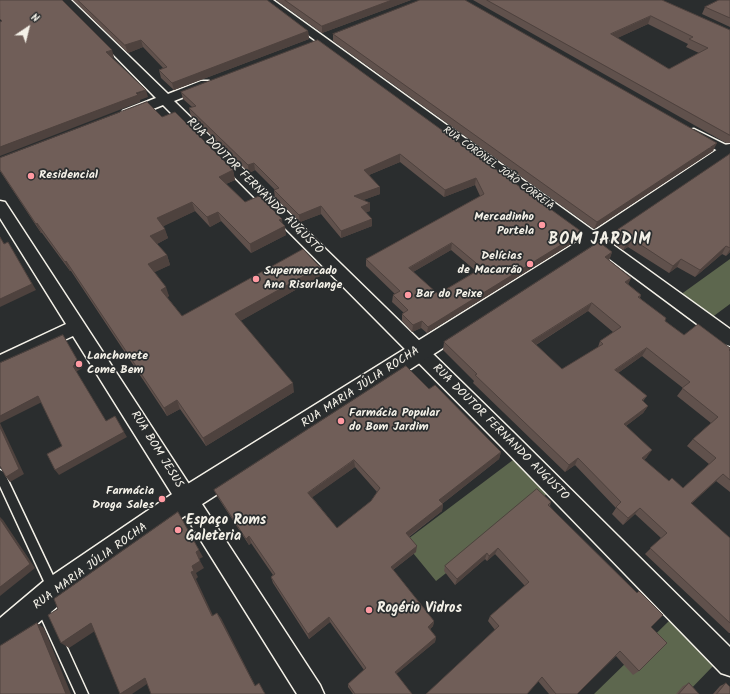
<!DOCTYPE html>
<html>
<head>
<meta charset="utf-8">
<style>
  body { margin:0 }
  #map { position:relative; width:730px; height:694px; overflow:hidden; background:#2a2d2e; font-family:Kalam,sans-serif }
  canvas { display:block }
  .north { position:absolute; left:8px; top:8px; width:40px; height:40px; -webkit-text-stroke:3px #2a2d2e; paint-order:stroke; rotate:35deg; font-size:11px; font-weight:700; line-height:16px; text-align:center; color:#f4f1e8 }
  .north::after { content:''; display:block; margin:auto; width:14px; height:18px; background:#f4f1e8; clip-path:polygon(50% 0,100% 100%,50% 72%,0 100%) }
</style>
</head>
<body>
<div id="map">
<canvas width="730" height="694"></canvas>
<div class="north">N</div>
</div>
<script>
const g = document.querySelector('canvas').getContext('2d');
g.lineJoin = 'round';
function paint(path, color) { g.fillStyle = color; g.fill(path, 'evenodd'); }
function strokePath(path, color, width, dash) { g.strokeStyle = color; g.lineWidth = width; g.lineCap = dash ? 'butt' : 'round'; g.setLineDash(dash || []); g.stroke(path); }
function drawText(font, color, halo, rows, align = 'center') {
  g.font = font + ' Kalam,sans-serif'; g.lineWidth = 3.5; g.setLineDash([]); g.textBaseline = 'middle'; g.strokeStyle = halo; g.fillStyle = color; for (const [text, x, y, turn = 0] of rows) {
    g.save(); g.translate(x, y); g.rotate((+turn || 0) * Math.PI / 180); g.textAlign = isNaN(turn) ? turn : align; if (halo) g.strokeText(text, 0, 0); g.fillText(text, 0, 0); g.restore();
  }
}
paint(new Path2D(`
  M 730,259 L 730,304 L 711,318 L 680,295 Z
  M 513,460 L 547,494 L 436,581 L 404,542 Z
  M 670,620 L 714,665 L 686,694 L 594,694 Z`), '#5d674e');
const lane = new Path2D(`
  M 0,470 L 4,472 L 57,584 L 59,588 L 57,592 L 53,594 L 49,592 L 0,486 Z
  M 42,600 L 46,602 L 88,694 L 76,694 L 36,606 L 38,602 Z`);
const street = new Path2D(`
  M 60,0 L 71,0 L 168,94 L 201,81 L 209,81 L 211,84 L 209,87 L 174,101 L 513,432 L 730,647 L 730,676 L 721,673 L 499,444 L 163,105 L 133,117 L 123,117 L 121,114 L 123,111 L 156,98 Z
  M 261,0 L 273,0 L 730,329 L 730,346 L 724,344 Z
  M 694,129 L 730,147 L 730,157 L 689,136 L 687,133 L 689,130 Z
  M 0,201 L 5,202 L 320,685 L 324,694 L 297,694 L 73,336 L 0,370 L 0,355 L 66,324 L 0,218 Z`);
const secondary = new Path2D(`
  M 730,144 L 730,157 L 602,245 L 196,508 L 64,601 L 10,647 L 0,652 L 0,618 L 44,581 L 178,490 L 588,235 L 724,145 Z`);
strokePath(lane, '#f4f1e8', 3);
strokePath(street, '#f4f1e8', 3);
strokePath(secondary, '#f4f1e8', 3);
paint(lane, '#2a2d2e');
paint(street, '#2a2d2e');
paint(secondary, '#2a2d2e');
paint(new Path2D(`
  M 73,0 L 267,0 L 308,31 L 309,39 L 174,90 L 161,78 L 159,70 L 163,68 L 143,47 L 128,53 Z
  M 276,0 L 411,0 L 322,33 Z
  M 473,0 L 662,0 L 730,30 L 730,143 L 726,143 ZM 648,24 L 688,44 L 686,47 L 699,53 L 669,69 L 617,38 Z
  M 730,0 L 730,27 L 702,14 L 705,7 Z
  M 333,34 L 713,151 L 594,229 L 333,41 Z
  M 318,40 L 579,239 L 427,333 L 421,328 L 412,332 L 402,321 L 402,314 L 404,313 L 392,302 L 393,295 L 395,294 L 366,266 L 366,259 L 480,196 L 475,185 L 444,197 L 400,162 L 369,175 L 380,194 L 363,200 L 370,211 L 366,212 L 372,226 L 341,238 L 321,214 L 300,222 L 275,198 L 274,190 L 275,190 L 255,170 L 249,173 L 191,116 L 189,108 L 192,107 L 183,99 L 181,92 ZM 451,250 L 476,271 L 438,294 L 413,272 Z
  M 162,117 L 233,170 L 235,180 L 226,184 L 245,202 L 282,219 L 282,223 L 286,235 L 251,253 L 221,221 L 210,227 L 195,211 L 163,226 L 168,238 L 157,244 L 167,255 L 170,265 L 154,272 L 169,296 L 167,297 L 182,316 L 320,267 L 320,276 L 240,321 L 294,392 L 206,446 L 180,409 L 167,416 L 71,271 L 70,271 L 42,233 L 41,233 L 0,171 L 0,158 Z
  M 730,154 L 730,252 L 726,256 L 722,254 L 695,277 L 677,267 L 669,273 L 628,247 L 623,250 L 610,241 L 613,233 Z
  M 612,252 L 609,260 L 631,278 L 628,284 L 641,295 L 640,298 L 665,321 L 684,335 L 730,351 L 730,492 L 716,481 L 691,504 L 730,538 L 730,633 L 729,633 L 645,554 L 661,538 L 635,514 L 623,525 L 612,514 L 616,508 L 575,465 L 565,472 L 473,383 L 474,381 L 443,350 L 444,342 ZM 588,311 L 613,332 L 600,341 L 598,347 L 562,369 L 536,345 ZM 642,356 L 683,388 L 677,396 L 711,423 L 693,439 L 687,446 L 709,464 L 683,488 L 669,481 L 644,460 L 647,457 L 626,426 L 643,413 L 648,406 L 643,401 L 647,396 L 618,373 Z
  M 429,389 L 501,452 L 499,459 L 442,504 L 443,504 L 442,511 L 409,537 L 416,552 L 393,570 L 434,621 L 433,626 L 430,629 L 436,637 L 435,642 L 396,674 L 412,694 L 353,694 L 348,687 L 348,684 L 364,670 L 330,622 L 309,639 L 273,583 L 271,577 L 273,575 L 251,543 L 249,545 L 217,496 L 214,490 ZM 355,467 L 377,492 L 371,501 L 337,528 L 312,497 Z
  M 551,502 L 550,506 L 651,627 L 639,671 L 633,675 L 616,656 L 577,694 L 549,694 L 495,630 L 488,621 L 490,616 L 525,586 L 495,554 L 487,561 L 485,559 L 455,585 L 444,571 L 445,566 Z
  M 689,683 L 699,694 L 676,694 L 683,686 Z
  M 726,683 L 730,694 L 713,694 L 720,686 Z`), '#60514c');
paint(new Path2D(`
  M 392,0 L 411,0 L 322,33 L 322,26 Z
  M 651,16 L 648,24 L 609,42 L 611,34 Z
  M 308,31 L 309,39 L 174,90 L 172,83 Z
  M 141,40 L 143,47 L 128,53 L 125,45 Z
  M 112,50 L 114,57 L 108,60 L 106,52 Z
  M 146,90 L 148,97 L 140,100 L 140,102 L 0,156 L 0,147 Z
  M 717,143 L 713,151 L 594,229 L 597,222 Z
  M 400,154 L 400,162 L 364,177 L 364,170 Z
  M 254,163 L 255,170 L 249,173 L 248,165 Z
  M 233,170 L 235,180 L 221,186 L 219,177 Z
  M 476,178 L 475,185 L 444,197 L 445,190 Z
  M 380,187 L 380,194 L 355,203 L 354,196 Z
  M 192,202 L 195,211 L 160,228 L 157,218 Z
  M 370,203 L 370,211 L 361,214 L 361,207 Z
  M 321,206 L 321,214 L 300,222 L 299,215 Z
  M 218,212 L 221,221 L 210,227 L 207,217 Z
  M 282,219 L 283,227 L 285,226 L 286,235 L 251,253 L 250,244 L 279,220 Z
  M 372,219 L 372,226 L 341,238 L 341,231 Z
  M 37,223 L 42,233 L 41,233 L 36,224 Z
  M 165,229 L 168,238 L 153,246 L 150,236 Z
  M 582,232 L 579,239 L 427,333 L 428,327 Z
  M 632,239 L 628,247 L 623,250 L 627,243 Z
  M 452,243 L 451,250 L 408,275 L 409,268 Z
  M 726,246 L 722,254 L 695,277 L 700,270 Z
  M 12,249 L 36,290 L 0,307 L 0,299 Z
  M 730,249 L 730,252 L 726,256 Z
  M 612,252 L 609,261 L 605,257 Z
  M 167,255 L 170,265 L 151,274 L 148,264 Z
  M 681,259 L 677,267 L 669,273 L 673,266 Z
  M 66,261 L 71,271 L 70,271 L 65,262 Z
  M 320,267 L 320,276 L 237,323 L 235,314 Z
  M 631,278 L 627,286 L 625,282 Z
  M 166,287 L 169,296 L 164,299 L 161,290 Z
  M 592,303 L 588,311 L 529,349 L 532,341 Z
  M 422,321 L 421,328 L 412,332 L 413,325 Z
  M 647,348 L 642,356 L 611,378 L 615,370 Z
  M 79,363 L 82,368 L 76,372 L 73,366 Z
  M 293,383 L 294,392 L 206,446 L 203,438 Z
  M 38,396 L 42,402 L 0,423 L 24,474 L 10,482 L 6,477 L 0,427 L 0,416 Z
  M 177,400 L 180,409 L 167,416 L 164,408 Z
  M 648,406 L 643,413 L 619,431 L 624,424 Z
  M 124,432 L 127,437 L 59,475 L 55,470 Z
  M 652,450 L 647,457 L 637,465 L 642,458 Z
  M 501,452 L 499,459 L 438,507 L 439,500 Z
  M 578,458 L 575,465 L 565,472 L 569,465 Z
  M 354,460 L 355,467 L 310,499 L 308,493 Z
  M 723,474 L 716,481 L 684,510 L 691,503 Z
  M 443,504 L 442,511 L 405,539 L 406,533 Z
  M 640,508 L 635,514 L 623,525 L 628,518 Z
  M 0,517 L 3,520 L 35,568 L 0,596 Z
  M 249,536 L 251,543 L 249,545 L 246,539 Z
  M 417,546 L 416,552 L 390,572 L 391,567 Z
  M 498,548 L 495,554 L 487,561 L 489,556 Z
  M 199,550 L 203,557 L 199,559 L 204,568 L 196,573 L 198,577 L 196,579 L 216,622 L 212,616 L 191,572 L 192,566 L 196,552 Z
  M 487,553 L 485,559 L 455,585 L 457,579 Z
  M 217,613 L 221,618 L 258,691 L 255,686 Z
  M 329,617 L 330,622 L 309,639 L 308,634 Z
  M 434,621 L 433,626 L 427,632 L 428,627 Z
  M 37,623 L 44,628 L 71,694 L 66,694 Z
  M 91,623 L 98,629 L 69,648 L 61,643 Z
  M 436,637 L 435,642 L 394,676 L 395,672 Z
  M 145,678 L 150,682 L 132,694 L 120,694 Z`), '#4e423e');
const building = new Path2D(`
  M 0,0 L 62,0 L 112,50 L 106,52 L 146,90 L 136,93 L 138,95 L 0,147 L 0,22 L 2,21 L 0,19 Z
  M 78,0 L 267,0 L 308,31 L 172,83 L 159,70 L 167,67 L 141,40 L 125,45 Z
  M 285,0 L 392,0 L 322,26 Z
  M 420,0 L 465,0 L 717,143 L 597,222 L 333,34 Z
  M 487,0 L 662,0 L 730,30 L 730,135 ZM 651,16 L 693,37 L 689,39 L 708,48 L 669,69 L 611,34 Z
  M 719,0 L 730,0 L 730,18 L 705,7 Z
  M 318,40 L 582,232 L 428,327 L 422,321 L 413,325 L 402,314 L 408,310 L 393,295 L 400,291 L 366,259 L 484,194 L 476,178 L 445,190 L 400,154 L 364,170 L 380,187 L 354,196 L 370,203 L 361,207 L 372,219 L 341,231 L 321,206 L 299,215 L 274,190 L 279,188 L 254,163 L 248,165 L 189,108 L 196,106 L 181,92 ZM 452,243 L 482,268 L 438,294 L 409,268 Z
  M 147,102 L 162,117 L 175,112 L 233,170 L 219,177 L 245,202 L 259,196 L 282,219 L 279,220 L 285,226 L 250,244 L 218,212 L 207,217 L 192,202 L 157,218 L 165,229 L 150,236 L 167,255 L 148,264 L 166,287 L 161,290 L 182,316 L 303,249 L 320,267 L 235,314 L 293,383 L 203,438 L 177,400 L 164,408 L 66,261 L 65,262 L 37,223 L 36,224 L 0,170 L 0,158 Z
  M 730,154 L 730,248 L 726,246 L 700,270 L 681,259 L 673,266 L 632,239 L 627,243 L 613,233 Z
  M 0,237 L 4,244 L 8,242 L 32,284 L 0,299 Z
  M 599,242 L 612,252 L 605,257 L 631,278 L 625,282 L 641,295 L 638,297 L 666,318 L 665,321 L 684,335 L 698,324 L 730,348 L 730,349 L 729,350 L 730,351 L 730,480 L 723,474 L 691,503 L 730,538 L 730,623 L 650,548 L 667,533 L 640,508 L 628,518 L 616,507 L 621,502 L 578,458 L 569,465 L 475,375 L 477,374 L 444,342 ZM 592,303 L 621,327 L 600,341 L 603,344 L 562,369 L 532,341 ZM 647,348 L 690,382 L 682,388 L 718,417 L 693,439 L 716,458 L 683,488 L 672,478 L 669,481 L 642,458 L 652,450 L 624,424 L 648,406 L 642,400 L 647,396 L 615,370 Z
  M 63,335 L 79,363 L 73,366 L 106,421 L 115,416 L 124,432 L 55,470 L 47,454 L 62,446 L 38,396 L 0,416 L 0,363 Z
  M 406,366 L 429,389 L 435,385 L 501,452 L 439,500 L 443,504 L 406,533 L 417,546 L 391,567 L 434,621 L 428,627 L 436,637 L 395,672 L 412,694 L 355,694 L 348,684 L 366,668 L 329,617 L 308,634 L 271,577 L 275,574 L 249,536 L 246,539 L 214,490 ZM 354,460 L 380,488 L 371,501 L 337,528 L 308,493 Z
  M 0,427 L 19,469 L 6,477 L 0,466 Z
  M 537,489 L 551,502 L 548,505 L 637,593 L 639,591 L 663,615 L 651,627 L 667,643 L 639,671 L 620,651 L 577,694 L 556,694 L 542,677 L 527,694 L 426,694 L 499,626 L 490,616 L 529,582 L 498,548 L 489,556 L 487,553 L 457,579 L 445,566 Z
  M 178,512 L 199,550 L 196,552 L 200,561 L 192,566 L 194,571 L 191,572 L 212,616 L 217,613 L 255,686 L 259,683 L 265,694 L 151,694 L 145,678 L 120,694 L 91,623 L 61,643 L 48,615 L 58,609 L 54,599 Z
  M 0,519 L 30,564 L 0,587 Z
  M 37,623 L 66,694 L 0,694 L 0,646 Z
  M 689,683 L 699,694 L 679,694 Z
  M 726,683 L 730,687 L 730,694 L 717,694 Z`);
paint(building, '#705e58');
strokePath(building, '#4e423e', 1);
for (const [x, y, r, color] of [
  [31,176,4,"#ff9aa2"],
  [542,225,4,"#ff9aa2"],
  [530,264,4,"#ff9aa2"],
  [256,279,4,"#ff9aa2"],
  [408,295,4,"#ff9aa2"],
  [79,364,4,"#ff9aa2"],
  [341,421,4,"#ff9aa2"],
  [162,499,4,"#ff9aa2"],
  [178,530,4,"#ff9aa2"],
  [369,610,4,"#ff9aa2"]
]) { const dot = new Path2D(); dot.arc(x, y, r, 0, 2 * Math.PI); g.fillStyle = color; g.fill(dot); strokePath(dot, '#2a2d2e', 1.5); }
drawText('10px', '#f4f1e8', '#2a2d2e', [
  ["RUA CORONEL JOÃO CORREIA",498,169,36]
]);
drawText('bold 12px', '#f4f1e8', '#2a2d2e', [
  ["Residencial",39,176],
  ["Mercadinho",534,218,"right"],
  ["Portela",534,232,"right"],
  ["Delícias",522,257,"right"],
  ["de Macarrão",522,271,"right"],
  ["Supermercado",264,272],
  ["Ana Risorlange",264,286],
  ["Bar do Peixe",416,295],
  ["Lanchonete",87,357],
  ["Come Bem",87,371],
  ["Farmácia Popular",349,414],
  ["do Bom Jardim",349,428],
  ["Farmácia",154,492,"right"],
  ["Droga Sales",154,506,"right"]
], 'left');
drawText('12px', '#f4f1e8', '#2a2d2e', [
  ["RUA DOUTOR FERNANDO AUGUSTO",254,187,45],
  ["RUA MARIA JÚLIA ROCHA",361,388,-33],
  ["RUA DOUTOR FERNANDO AUGUSTO",500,433,45],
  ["RUA BOM JESUS",156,450,58],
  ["RUA MARIA JÚLIA ROCHA",91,567,-36]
]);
drawText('bold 14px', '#f4f1e8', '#2a2d2e', [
  ["Espaço Roms",186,522],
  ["Galeteria",186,538],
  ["Rogério Vidros",377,610]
], 'left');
g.letterSpacing = '1px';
drawText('bold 16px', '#f4f1e8', '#2a2d2e', [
  ["BOM JARDIM",600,241]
]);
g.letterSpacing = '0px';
</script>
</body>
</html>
